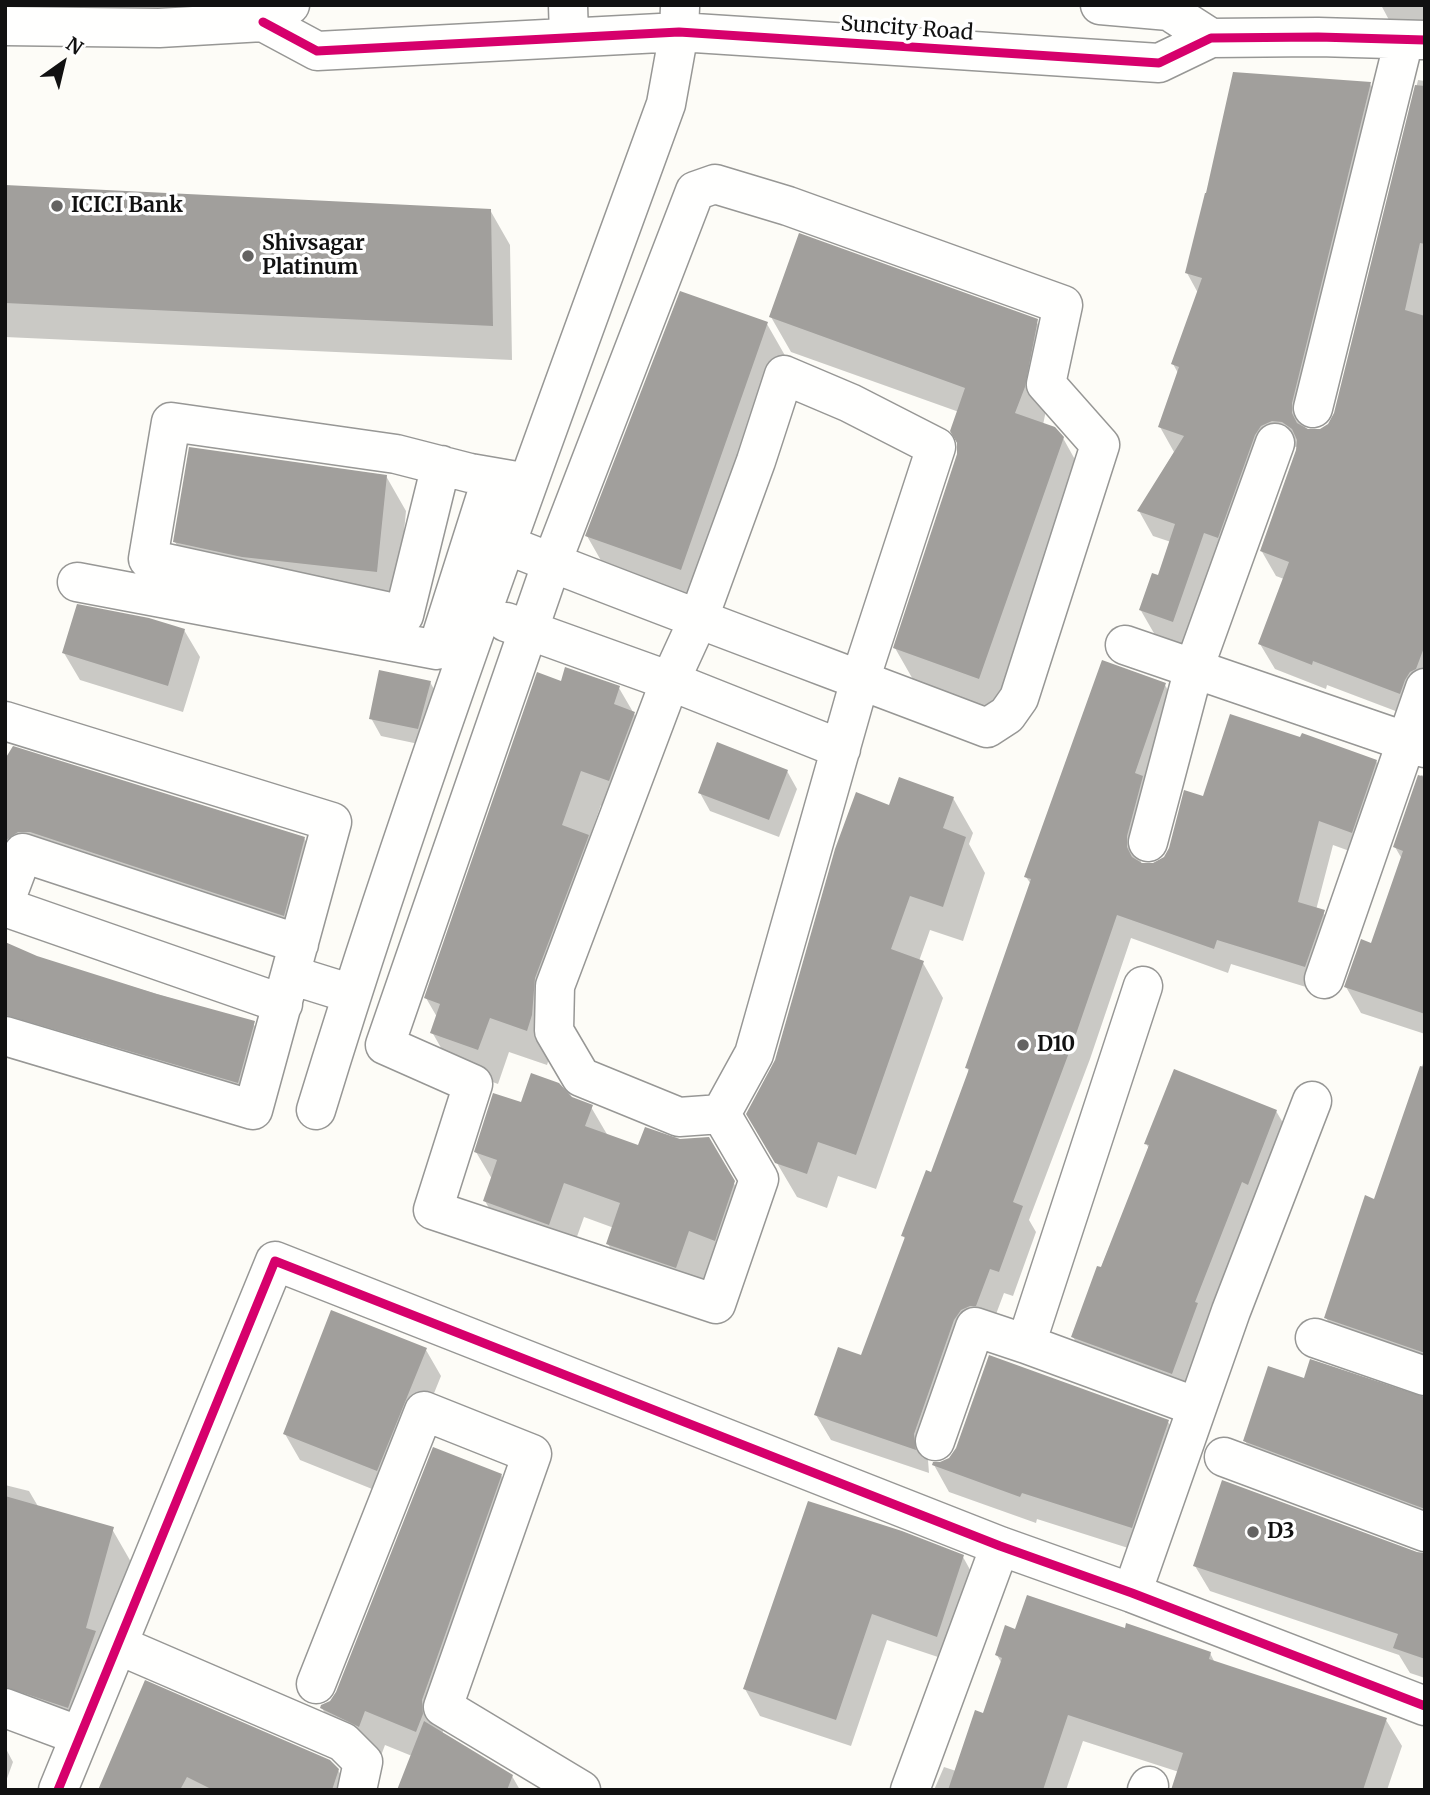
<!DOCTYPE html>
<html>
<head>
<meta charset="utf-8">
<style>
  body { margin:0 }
  #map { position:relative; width:1430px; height:1795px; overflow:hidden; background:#fdfcf7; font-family:Merriweather,serif }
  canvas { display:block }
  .frame { position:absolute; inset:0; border:7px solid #111; pointer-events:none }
  .north { position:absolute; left:28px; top:28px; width:70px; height:70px; -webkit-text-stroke:5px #fff; paint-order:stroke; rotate:34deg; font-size:19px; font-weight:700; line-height:28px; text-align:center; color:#111 }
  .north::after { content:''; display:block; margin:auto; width:24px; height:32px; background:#111; clip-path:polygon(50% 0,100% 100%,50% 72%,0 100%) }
</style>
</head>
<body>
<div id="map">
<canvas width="1430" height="1795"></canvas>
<div class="frame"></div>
<div class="north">N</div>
</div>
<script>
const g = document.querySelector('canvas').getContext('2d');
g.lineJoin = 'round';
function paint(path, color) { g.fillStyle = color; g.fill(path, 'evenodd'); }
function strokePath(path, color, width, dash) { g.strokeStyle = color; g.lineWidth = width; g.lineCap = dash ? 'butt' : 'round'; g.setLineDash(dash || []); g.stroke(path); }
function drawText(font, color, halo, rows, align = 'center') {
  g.font = font + ' Merriweather,serif'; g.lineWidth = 7; g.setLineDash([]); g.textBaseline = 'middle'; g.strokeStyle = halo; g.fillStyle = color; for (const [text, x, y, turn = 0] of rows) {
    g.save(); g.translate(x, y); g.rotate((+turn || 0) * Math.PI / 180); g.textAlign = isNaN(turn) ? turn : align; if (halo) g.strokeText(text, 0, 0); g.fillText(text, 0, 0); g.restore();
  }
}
paint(new Path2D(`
  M 28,5 L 171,5 L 167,16 L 35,18 Z
  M 1381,5 L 1425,5 L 1425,34 L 1396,33 Z
  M 1418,80 L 1425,81 L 1425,697 L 1414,718 L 1327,685 L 1326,689 L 1275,669 L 1260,644 L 1284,579 L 1276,576 L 1261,550 L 1298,447 L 1287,446 L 1187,646 L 1155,635 L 1140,609 L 1159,577 L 1171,542 L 1153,536 L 1139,511 L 1174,452 L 1160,427 L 1178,373 L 1173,364 L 1198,293 L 1187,273 L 1370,84 L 1384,109 L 1305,429 L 1320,430 L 1330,425 L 1336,414 Z
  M 5,186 L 490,210 L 510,245 L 512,360 L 5,337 Z
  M 771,317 L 1036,321 L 1057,356 L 1043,425 L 1063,438 L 1083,474 L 999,713 L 915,683 L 895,648 L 959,454 L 959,412 L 791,352 Z
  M 767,324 L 787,359 L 701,604 L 607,571 L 587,536 Z
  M 386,476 L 406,511 L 397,606 L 195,577 L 175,542 Z
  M 184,630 L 200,657 L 183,712 L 80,680 L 64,653 Z
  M 430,682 L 440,700 L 428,746 L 381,736 L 371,718 Z
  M 562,683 L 619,688 L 654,748 L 629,815 L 601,805 L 589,839 L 608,871 L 547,1065 L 509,1052 L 498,1084 L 452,1067 L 432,1032 L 437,1017 L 426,998 Z
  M 1165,685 L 1179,710 L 1140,865 L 1154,865 L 1165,858 L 1204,798 L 1376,761 L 1390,786 L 1366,857 L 1333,845 L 1316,910 L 1323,912 L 1338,937 L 1319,991 L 1231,964 L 1228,973 L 1131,938 L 1090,1059 L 1029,1220 L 1036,1232 L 1013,1296 L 1004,1293 L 990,1330 L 968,1345 L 928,1460 L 929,1473 L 831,1440 L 816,1415 L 862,1357 L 906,1240 L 903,1236 L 932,1174 L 969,1072 L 967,1068 L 1031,884 L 1026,877 Z
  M 5,764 L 304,838 L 324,873 L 303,950 L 39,866 L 5,925 Z
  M 787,771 L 797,789 L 779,837 L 710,811 L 700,793 Z
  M 1421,775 L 1425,776 L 1425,1034 L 1361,1013 L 1346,987 L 1372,945 L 1402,859 L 1395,847 Z
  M 953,798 L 973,833 L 969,844 L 985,873 L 963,941 L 930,930 L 919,961 L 923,963 L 943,998 L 876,1189 L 838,1176 L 827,1208 L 797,1197 L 748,1114 L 777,1061 L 891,807 Z
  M 5,944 L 37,958 L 253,1023 L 274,1058 L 258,1117 L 5,1055 Z
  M 1425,1058 L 1425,1373 L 1341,1343 L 1326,1318 L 1375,1201 Z
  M 571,1098 L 591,1107 L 608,1136 L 640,1147 L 708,1139 L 754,1218 L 735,1275 L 709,1265 L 696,1302 L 628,1279 L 608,1244 L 614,1228 L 584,1217 L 569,1259 L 505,1236 L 485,1201 L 492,1179 L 476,1152 L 522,1105 Z
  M 1276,1111 L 1292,1138 L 1187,1400 L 1088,1364 L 1073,1337 L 1149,1149 L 1146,1143 Z
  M 426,1350 L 441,1376 L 392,1497 L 300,1460 L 285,1434 Z
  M 1305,1381 L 1425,1399 L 1425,1528 L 1260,1466 L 1245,1441 Z
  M 1168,1422 L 1184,1448 L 1147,1554 L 1037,1519 L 1036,1523 L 949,1492 L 934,1465 Z
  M 501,1475 L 521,1510 L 442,1734 L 512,1776 L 520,1790 L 398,1790 L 412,1756 L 385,1745 L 379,1761 L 342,1743 L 322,1708 L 331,1702 Z
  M 5,1485 L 29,1491 L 39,1508 L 112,1529 L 131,1562 L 87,1739 L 9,1724 L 5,1730 Z
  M 1417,1554 L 1425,1555 L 1425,1678 L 1410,1673 L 1399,1655 L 1210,1591 L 1195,1566 Z
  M 963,1557 L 978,1584 L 953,1662 L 887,1640 L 851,1746 L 760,1716 L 745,1689 Z
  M 1126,1630 L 1210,1653 L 1215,1663 L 1386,1720 L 1402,1746 L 1387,1790 L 1173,1790 L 1179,1772 L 1083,1741 L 1066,1790 L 934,1790 L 944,1767 L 956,1771 L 985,1715 L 1002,1664 L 997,1655 L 1016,1631 Z
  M 146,1683 L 338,1770 L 349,1790 L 100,1790 Z
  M 5,1747 L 13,1762 L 5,1784 Z`), '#0003');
paint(new Path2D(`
  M 1233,72 L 1371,82 L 1292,403 L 1292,413 L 1297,423 L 1308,429 L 1320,429 L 1328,424 L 1334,413 L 1415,85 L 1425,86 L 1425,244 L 1420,243 L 1405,310 L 1425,316 L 1425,645 L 1416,669 L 1410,672 L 1405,680 L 1400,694 L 1313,661 L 1312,665 L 1258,644 L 1289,562 L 1260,551 L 1296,450 L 1297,440 L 1292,429 L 1282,422 L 1272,421 L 1261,426 L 1255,435 L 1218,538 L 1204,533 L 1173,622 L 1139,610 L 1152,573 L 1158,575 L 1175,524 L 1137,511 L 1184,436 L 1158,427 L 1179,367 L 1171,364 L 1202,278 L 1185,273 L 1205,193 L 1206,193 Z
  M 5,185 L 491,209 L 493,326 L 5,303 Z
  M 799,233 L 1038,319 L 1025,387 L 1015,413 L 1055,427 L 1064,437 L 979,679 L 893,648 L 957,454 L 957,443 L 950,431 L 965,388 L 769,317 Z
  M 680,291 L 768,322 L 681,570 L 585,536 Z
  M 189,447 L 387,475 L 377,572 L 242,557 L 173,542 Z
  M 77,604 L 149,618 L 185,629 L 168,686 L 62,653 Z
  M 1102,660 L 1166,683 L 1135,773 L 1143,776 L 1127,836 L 1127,847 L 1132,857 L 1142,863 L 1153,863 L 1164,857 L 1169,848 L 1184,790 L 1203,796 L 1230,714 L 1300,737 L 1302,733 L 1377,760 L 1352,833 L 1319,821 L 1298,902 L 1325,910 L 1305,967 L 1217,940 L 1214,949 L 1117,915 L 1076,1034 L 1013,1202 L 1023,1206 L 999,1272 L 990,1269 L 976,1306 L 970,1306 L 961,1310 L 954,1320 L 914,1434 L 916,1450 L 814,1415 L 838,1347 L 861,1355 L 905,1237 L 901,1236 L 926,1170 L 931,1172 L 969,1069 L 965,1068 L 1031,879 L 1024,877 Z
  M 565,667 L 620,686 L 614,704 L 635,712 L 609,781 L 581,771 L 562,825 L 589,835 L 535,978 L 532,1015 L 527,1031 L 490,1018 L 478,1050 L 430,1033 L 440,1004 L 424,998 L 537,672 L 561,681 Z
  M 379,670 L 431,681 L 418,729 L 369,719 Z
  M 717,742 L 788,770 L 769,820 L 698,793 Z
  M 13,746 L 305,837 L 284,916 L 30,832 L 18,832 L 5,841 L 5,759 Z
  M 1418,775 L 1425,777 L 1425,1014 L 1344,987 L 1361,939 L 1371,943 L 1403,851 L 1393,847 Z
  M 899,777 L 954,797 L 943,828 L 966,837 L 943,907 L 910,896 L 891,949 L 924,961 L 856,1155 L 818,1142 L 807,1174 L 775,1163 L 746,1114 L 775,1060 L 835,849 L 856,792 L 889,805 Z
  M 5,942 L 37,956 L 157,994 L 255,1021 L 238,1083 L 5,1015 Z
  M 1420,1066 L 1425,1067 L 1425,1353 L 1324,1318 L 1365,1195 L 1374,1199 Z
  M 1174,1069 L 1277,1110 L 1248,1185 L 1242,1182 L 1195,1302 L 1198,1303 L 1172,1374 L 1071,1337 L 1097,1266 L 1101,1267 L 1149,1145 L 1144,1144 Z
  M 531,1073 L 559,1083 L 572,1097 L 593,1105 L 585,1126 L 638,1145 L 645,1127 L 680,1139 L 709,1137 L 735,1181 L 715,1241 L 689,1231 L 676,1268 L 606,1244 L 620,1203 L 564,1183 L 549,1225 L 483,1201 L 497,1160 L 474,1152 L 493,1093 L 521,1102 Z
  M 331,1310 L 427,1348 L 377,1471 L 283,1434 Z
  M 989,1355 L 1169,1420 L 1132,1528 L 1022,1493 L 1020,1497 L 932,1465 L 933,1462 L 940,1462 L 949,1458 L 956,1448 Z
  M 1310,1359 L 1425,1397 L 1425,1509 L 1243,1441 L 1268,1366 L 1304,1378 Z
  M 433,1447 L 502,1474 L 422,1700 L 423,1714 L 416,1732 L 365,1711 L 359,1727 L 320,1708 L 321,1705 L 330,1701 L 336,1692 Z
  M 1222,1480 L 1417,1552 L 1425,1553 L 1425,1659 L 1393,1648 L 1398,1634 L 1193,1566 Z
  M 5,1496 L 114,1527 L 86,1628 L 96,1631 L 68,1708 L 5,1687 Z
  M 808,1501 L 902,1531 L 964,1555 L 937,1637 L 872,1614 L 836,1720 L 743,1689 Z
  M 1027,1595 L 1125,1628 L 1126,1623 L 1211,1652 L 1209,1659 L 1387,1718 L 1363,1790 L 1171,1790 L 1183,1753 L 1068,1715 L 1043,1790 L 948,1790 L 975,1710 L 983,1713 L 1002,1658 L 995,1655 L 1005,1625 L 1015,1629 Z
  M 145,1680 L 330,1760 L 339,1769 L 332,1790 L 213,1790 L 187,1777 L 180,1790 L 98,1790 Z
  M 424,1721 L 513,1775 L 507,1790 L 397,1790 Z`), '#a19f9c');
const minor = new Path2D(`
  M 568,5 L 569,37
  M 1100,5 L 1169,11 L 1211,38
  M 263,22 L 317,51 L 679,32 L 1159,63 L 1211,38 L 1318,37 L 1425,40
  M 5,26 L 159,28 L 263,22 L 290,5
  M 784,375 L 850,403 L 936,447 L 860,680 L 754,1054 L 721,1114 L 679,1117 L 581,1077 L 554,1031 L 555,986 L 670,681 L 698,620 L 756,461 Z
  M 1313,408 L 1404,40
  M 441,465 L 404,615 L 148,559 L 171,422 L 396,454 L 470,473 L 528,483
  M 507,545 C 666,608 827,667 987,728 L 1007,715 L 1019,698 L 1100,445 L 1046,384 L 1063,305 L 788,206 L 715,184 L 695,191 L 552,562 L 385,1045 L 473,1084 L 433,1210 L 716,1304 L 759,1179 L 721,1114
  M 77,582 L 437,650 L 492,477
  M 506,622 L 670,681 L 841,749
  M 1125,645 L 1425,748
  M 5,721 L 332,822 L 253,1110 L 5,1036
  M 1148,842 L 1194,668 L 1275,443
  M 5,901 L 23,853 L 299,944
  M 5,907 L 283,1004
  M 291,975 L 352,994
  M 1324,979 L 1425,688
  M 316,1110 C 420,770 545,437 666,104 L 679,32 L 680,7
  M 1315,1338 L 1425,1376
  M 1026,1344 L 1197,1407
  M 935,1441 L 975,1327 L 1026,1344 L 1143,986
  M 1224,1457 L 1425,1532
  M 1132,1593 L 1231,1311 L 1312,1101
  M 118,1645 L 343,1742 L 363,1762 L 357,1790
  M 316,1684 L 424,1411 L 532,1454 L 443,1707 L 581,1790
  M 5,1708 L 80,1736
  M 58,1790 L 275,1261 L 1000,1546 L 1132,1593 L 1425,1706
  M 910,1790 L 1000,1546
  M 1147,1790 L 1149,1786`);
strokePath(minor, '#979795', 41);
strokePath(minor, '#fffffe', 38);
strokePath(new Path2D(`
  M 263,22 L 317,51 L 679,32 L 1159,63 L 1211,38 L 1318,37 L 1425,40
  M 58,1790 L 275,1261 L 1000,1546 L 1132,1593 L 1425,1706`), '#d6006c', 9);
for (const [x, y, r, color] of [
  [57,206,7,"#646362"],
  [248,256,7,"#646362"],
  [1023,1045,7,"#646362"],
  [1253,1532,7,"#646362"]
]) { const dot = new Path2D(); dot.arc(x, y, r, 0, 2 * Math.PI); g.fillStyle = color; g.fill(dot); strokePath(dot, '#fff', 2.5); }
drawText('21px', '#111', '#fff', [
  ["Suncity Road",907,29,4]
]);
drawText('bold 21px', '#111', '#fff', [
  ["ICICI Bank",71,206],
  ["Shivsagar",262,244],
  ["Platinum",262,268],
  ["D10",1037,1045],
  ["D3",1267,1532]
], 'left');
</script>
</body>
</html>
